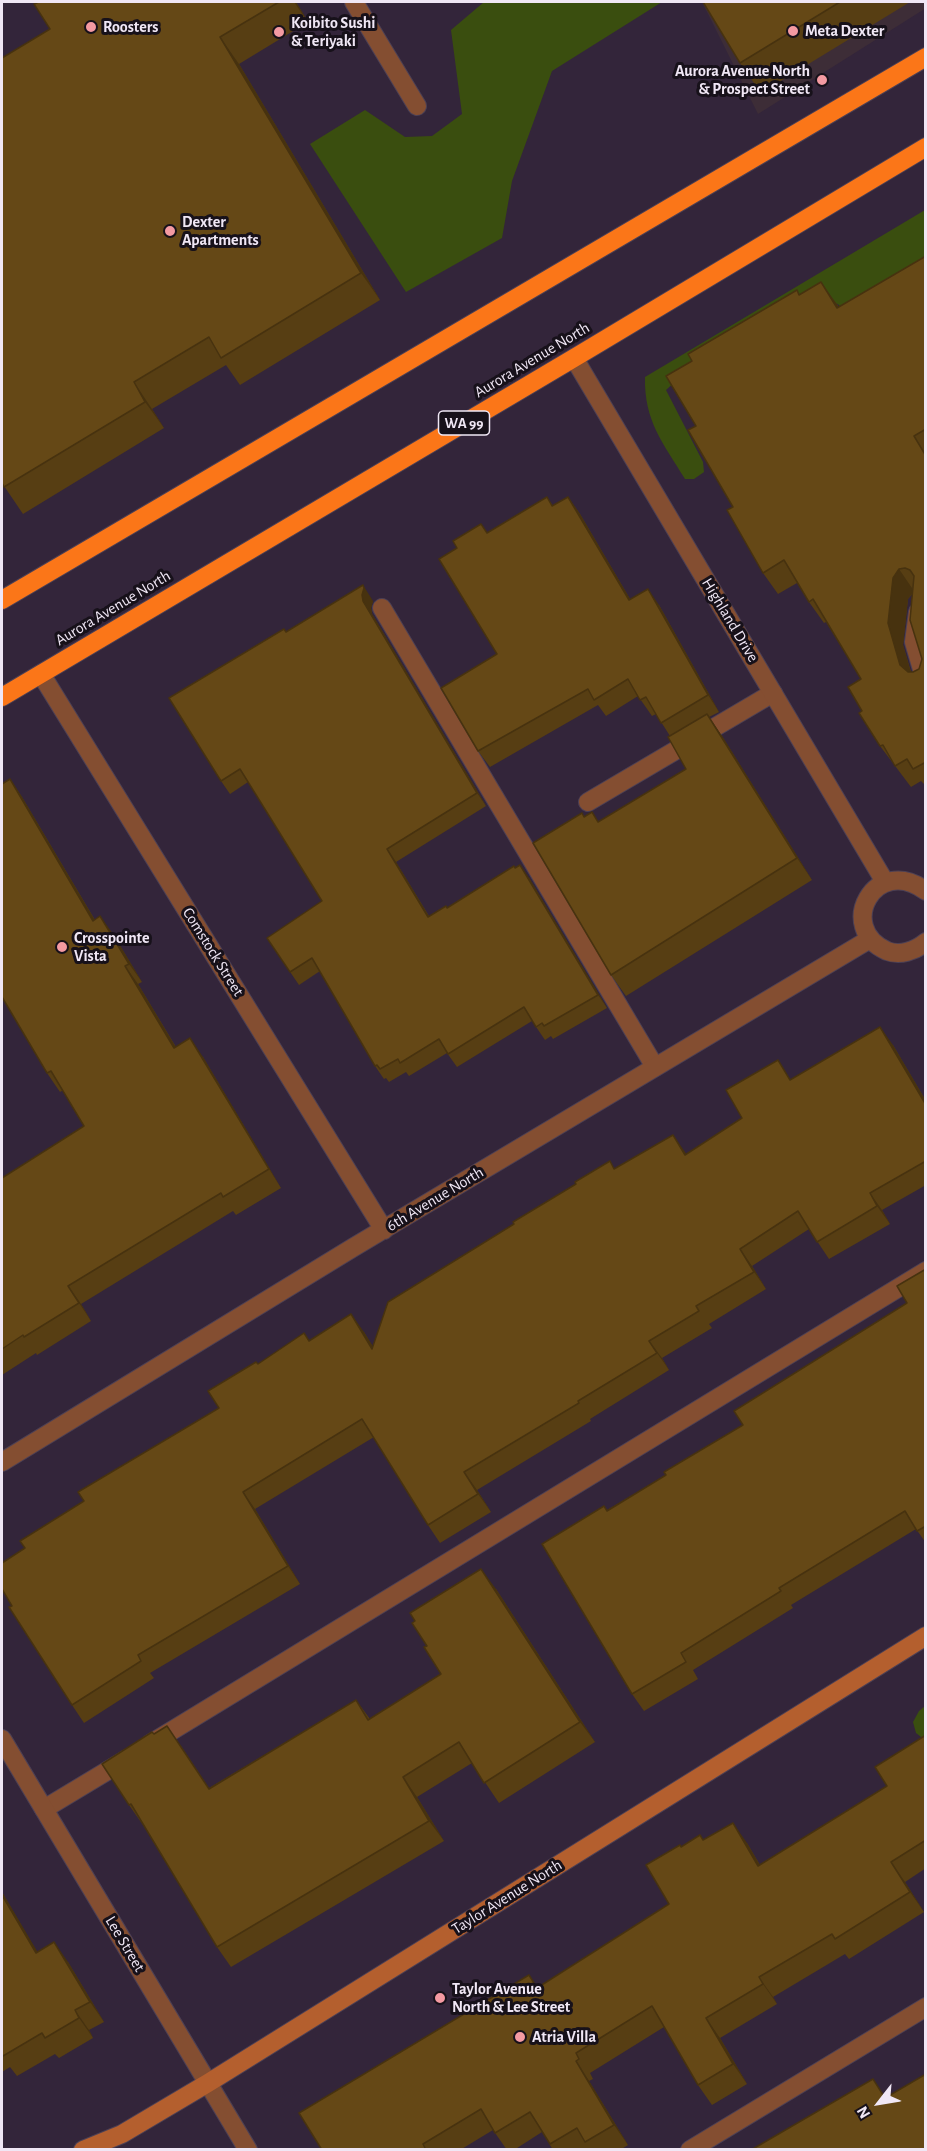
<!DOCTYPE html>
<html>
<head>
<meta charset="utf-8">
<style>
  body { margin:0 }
  #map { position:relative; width:927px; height:2151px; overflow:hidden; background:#33253a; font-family:"Alegreya Sans",sans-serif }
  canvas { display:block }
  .frame { position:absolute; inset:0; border:3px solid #f0e7f5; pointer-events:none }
  .north { position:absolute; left:849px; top:2073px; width:60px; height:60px; -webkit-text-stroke:4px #17111a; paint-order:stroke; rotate:239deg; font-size:16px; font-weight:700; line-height:24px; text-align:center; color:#f0e7f5 }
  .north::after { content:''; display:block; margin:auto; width:21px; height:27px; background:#f0e7f5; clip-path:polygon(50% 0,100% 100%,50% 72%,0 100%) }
</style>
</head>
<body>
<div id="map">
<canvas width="927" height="2151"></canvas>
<div class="frame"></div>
<div class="north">N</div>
</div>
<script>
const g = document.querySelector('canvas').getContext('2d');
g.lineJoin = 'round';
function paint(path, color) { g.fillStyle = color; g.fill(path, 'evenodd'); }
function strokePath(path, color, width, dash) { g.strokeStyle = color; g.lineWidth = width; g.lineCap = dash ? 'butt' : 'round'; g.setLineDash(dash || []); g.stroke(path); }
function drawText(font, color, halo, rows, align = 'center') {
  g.font = font + ' "Alegreya Sans",sans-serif'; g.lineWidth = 6; g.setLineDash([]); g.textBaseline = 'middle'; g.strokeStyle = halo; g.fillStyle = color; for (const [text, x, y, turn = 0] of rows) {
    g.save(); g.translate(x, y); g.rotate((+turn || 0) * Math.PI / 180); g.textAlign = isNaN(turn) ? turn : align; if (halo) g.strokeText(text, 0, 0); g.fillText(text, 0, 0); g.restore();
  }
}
paint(new Path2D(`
  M 702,2 L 925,2 L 926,8 L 758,114 Z`), '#3d2d37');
paint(new Path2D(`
  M 484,2 L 662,2 L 552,71 L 512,181 L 502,238 L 406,292 L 310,144 L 365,110 L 405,137 L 432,136 L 462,114 L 451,30 Z
  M 925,210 L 925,270 L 884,381 L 839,305 L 825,297 L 677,380 L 666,390 L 703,462 L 704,472 L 694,479 L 685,479 C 663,443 644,421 645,377 Z
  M 925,1706 L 925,1740 L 916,1733 L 913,1722 L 919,1711 Z`), '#3a4e0f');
const lane = new Path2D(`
  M 382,608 L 655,1067
  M 918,612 L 914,642 L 926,683
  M 588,802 L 773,693
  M 150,1744 L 926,1271
  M 44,1809 L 127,1759
  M 690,2150 L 926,2007`);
const street = new Path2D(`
  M 354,2 L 417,106
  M 574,358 L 885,882
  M 41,674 L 384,1230
  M 926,891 C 875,853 835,928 887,951 C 900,956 915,951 926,942
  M 2,1462 L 354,1247 L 870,939
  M 2,1739 L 248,2150`);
const secondary = new Path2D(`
  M 83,2150 L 122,2134 L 208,2083 L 926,1636`);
const highway = new Path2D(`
  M 2,600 L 926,57
  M 2,697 L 574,358 L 926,147`);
strokePath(lane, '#4d4054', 20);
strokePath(street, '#4d4054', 20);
strokePath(secondary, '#4d4054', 20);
strokePath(highway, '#4d4054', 20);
strokePath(lane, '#844e31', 18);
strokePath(street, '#844e31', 18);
strokePath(secondary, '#b45f2e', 18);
strokePath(highway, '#fb7618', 18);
paint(new Path2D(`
  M 39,2 L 296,2 L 308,22 L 239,64 L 380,300 L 240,385 L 226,365 L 152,409 L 164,428 L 23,514 L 2,483 L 50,29 Z
  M 703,2 L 910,2 L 761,93 L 740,63 Z
  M 926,256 L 926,786 L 921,781 L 911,787 L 880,746 L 862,711 L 861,679 L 826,622 L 824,623 L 809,602 L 797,583 L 778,594 L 763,573 L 696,426 L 692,361 L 799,294 L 836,303 L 839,307 ZM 913,593 L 922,659 L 919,669 L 913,672 L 911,672 L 903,645 L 908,599 Z
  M 547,497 L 553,506 L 568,497 L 580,514 L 630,599 L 659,605 L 719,712 L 709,717 L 722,736 L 812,880 L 626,996 L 611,975 L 584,817 L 599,822 L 686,769 L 670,736 L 656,714 L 652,716 L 638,696 L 606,716 L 598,705 L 490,767 L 478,751 L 497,654 L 457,548 L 481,524 L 487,533 Z
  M 373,601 L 371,608 L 372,614 L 486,806 L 396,862 L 429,916 L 447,908 L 515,868 L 529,878 L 607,1008 L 553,1039 L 551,1036 L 545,1040 L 532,1021 L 457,1067 L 447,1053 L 409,1076 L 406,1072 L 389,1082 L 386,1078 L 384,1079 L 375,1066 L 320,971 L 299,985 L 267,938 L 322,901 L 248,782 L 230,794 L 221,781 L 286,632 Z
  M 10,779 L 22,797 L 95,920 L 113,934 L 142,982 L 138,984 L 176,1047 L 203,1057 L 281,1188 L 236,1215 L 233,1211 L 81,1304 L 91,1321 L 37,1355 L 36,1353 L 2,1375 L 2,1178 L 84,1126 L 63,1090 L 60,1092 L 47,1073 Z
  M 893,1045 L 926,1101 L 926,1185 L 882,1210 L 890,1224 L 829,1259 L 809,1229 L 752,1266 L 766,1289 L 709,1324 L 712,1328 L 662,1358 L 669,1370 L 590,1419 L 591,1421 L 477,1490 L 491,1512 L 440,1543 L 428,1525 L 374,1437 L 255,1509 L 300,1584 L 150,1673 L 154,1678 L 84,1723 L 72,1705 L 12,1606 L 25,1548 L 84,1501 L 219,1408 L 258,1364 L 309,1340 L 364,1332 L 373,1347 L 615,1169 L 686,1154 L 742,1118 L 791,1079 Z
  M 926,1269 L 926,1543 L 916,1529 L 791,1605 L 793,1608 L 693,1670 L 698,1679 L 644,1711 L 632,1694 L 607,1510 L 666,1475 L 743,1425 L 907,1303 Z
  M 496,1589 L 595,1742 L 499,1803 L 472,1763 L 417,1797 L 444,1841 L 231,1967 L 217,1947 L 143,1825 L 129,1805 L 154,1734 L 181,1746 L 209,1788 L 356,1700 L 370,1719 L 441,1674 Z
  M 926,1735 L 926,1868 L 905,1882 L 924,1912 L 849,1959 L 845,1954 L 773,1997 L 777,2004 L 720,2038 L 747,2084 L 712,2105 L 698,2085 L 664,2027 L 590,2073 L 593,2079 L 589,2081 L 628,2145 L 620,2150 L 590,2150 L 590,2149 L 588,2150 L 553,2150 L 542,2132 L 514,2150 L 507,2150 L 493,2130 L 460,2150 L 322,2150 L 538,1987 L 669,1904 L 681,1847 L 700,1835 L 703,1840 L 747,1843 L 760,1865 L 887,1786 Z
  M 2,1892 L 37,1952 L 68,1962 L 104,2022 L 89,2030 L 93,2038 L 59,2058 L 55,2054 L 17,2076 L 10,2067 L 2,2072 Z`), '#573e13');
paint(new Path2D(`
  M 294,2 L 296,2 L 308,22 Z
  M 220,37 L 239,64 L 380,300 L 361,273 Z
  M 821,282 L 836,303 L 852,330 L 837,308 Z
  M 134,382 L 152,409 L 164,428 L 145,402 Z
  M 568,497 L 580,514 L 640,616 L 629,600 Z
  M 899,569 L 914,591 L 908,599 L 903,645 L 915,687 L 900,665 L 888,623 L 893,578 Z
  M 363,585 L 373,601 L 371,608 L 372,614 L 486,806 L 477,793 L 363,601 L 362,595 Z
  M 648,589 L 659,605 L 719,712 L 708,695 Z
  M 707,714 L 722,736 L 812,880 L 797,858 Z
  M 10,779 L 22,797 L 106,939 L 93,921 Z
  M 387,849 L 396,862 L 437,930 L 428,917 Z
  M 520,865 L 529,878 L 607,1008 L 598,995 Z
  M 100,916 L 113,934 L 142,982 L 129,964 Z
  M 125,966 L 138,984 L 187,1066 L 174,1048 Z
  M 880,1027 L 893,1045 L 926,1101 L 926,1105 Z
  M 190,1038 L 203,1057 L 281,1188 L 269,1169 Z
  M 673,1135 L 685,1152 L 697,1173 L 685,1155 Z
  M 870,1193 L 882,1210 L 890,1224 L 877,1206 Z
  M 740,1249 L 752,1266 L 766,1289 L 754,1272 Z
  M 68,1286 L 81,1304 L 91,1321 L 79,1303 Z
  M 351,1314 L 364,1332 L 385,1366 L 372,1349 Z
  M 649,1341 L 662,1358 L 669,1370 L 657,1353 Z
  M 464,1472 L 477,1490 L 491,1512 L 478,1494 Z
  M 243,1492 L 255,1509 L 300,1584 L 288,1566 Z
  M 481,1569 L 496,1589 L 595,1742 L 580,1722 Z
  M 403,1777 L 417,1797 L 444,1841 L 429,1821 Z
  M 733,1823 L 747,1843 L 772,1886 L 758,1866 Z
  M 891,1862 L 905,1882 L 924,1912 L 910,1892 Z
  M 2,1892 L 5,1897 L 50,1973 L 36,1953 L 2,1895 Z
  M 54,1942 L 68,1962 L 104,2022 L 90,2002 Z
  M 759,1977 L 773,1997 L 777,2004 L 763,1984 Z
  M 75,2010 L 89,2030 L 93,2038 L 79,2018 Z
  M 706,2018 L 720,2038 L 747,2084 L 733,2064 Z
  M 576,2061 L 589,2081 L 628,2145 L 614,2125 Z`), '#47320f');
const building = new Path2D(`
  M 39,2 L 279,2 L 220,37 L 361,273 L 221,358 L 209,337 L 134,382 L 145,402 L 4,487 L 2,483 L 2,58 L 50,29 L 34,4 Z
  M 703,2 L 840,2 L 740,63 Z
  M 926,256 L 926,429 L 914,436 L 926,456 L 926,762 L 913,769 L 907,759 L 895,766 L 883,745 L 880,746 L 859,713 L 862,711 L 848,687 L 861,679 L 813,599 L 809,602 L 784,560 L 763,573 L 727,510 L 733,507 L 688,430 L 696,426 L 666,376 L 692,361 L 688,354 L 797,290 L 799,295 L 821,282 L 837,308 ZM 905,568 L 910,570 L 914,576 L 910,620 L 922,659 L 919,669 L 913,672 L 908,672 L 900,665 L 888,623 L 893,578 L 899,569 Z
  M 547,497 L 552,506 L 568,497 L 629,600 L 648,589 L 708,695 L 661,723 L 646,697 L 640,700 L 628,679 L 594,700 L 588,689 L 478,751 L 441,688 L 497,654 L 439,559 L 457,548 L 453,541 L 481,524 L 487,533 Z
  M 363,585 L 364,588 L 362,595 L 363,601 L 477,793 L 387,849 L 428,917 L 446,906 L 447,908 L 514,866 L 515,868 L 520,865 L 598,995 L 544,1026 L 542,1023 L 536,1027 L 524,1007 L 448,1054 L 439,1039 L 400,1063 L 398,1059 L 380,1069 L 377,1065 L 375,1066 L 312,958 L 290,972 L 267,938 L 322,901 L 240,769 L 221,781 L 169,698 L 284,629 L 286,632 Z
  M 707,714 L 797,858 L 611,975 L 533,843 L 582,813 L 584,817 L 592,812 L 598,822 L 686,769 L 668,737 Z
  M 10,779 L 93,921 L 100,916 L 129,964 L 125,966 L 174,1048 L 190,1038 L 269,1169 L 223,1197 L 221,1193 L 68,1286 L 79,1303 L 24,1337 L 23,1335 L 2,1349 L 2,1178 L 84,1126 L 51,1071 L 47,1073 L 2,997 L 2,784 Z
  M 880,1027 L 926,1105 L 926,1161 L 870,1193 L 877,1206 L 817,1242 L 798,1211 L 740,1249 L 754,1272 L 696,1306 L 699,1311 L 649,1341 L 657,1353 L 578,1401 L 579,1403 L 464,1472 L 478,1494 L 428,1525 L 362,1419 L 243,1492 L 288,1566 L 138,1655 L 141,1661 L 72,1705 L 9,1607 L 12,1606 L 2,1589 L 2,1563 L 25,1548 L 20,1541 L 84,1501 L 78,1492 L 219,1408 L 208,1391 L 256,1362 L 258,1364 L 304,1333 L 309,1341 L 351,1314 L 372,1349 L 388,1302 L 514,1224 L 513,1222 L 576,1184 L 575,1182 L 610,1161 L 614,1169 L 673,1135 L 685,1155 L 742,1118 L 726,1090 L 778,1060 L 790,1080 Z
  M 926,1269 L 926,1526 L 917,1531 L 905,1511 L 779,1588 L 781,1591 L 681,1653 L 686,1662 L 632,1694 L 542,1544 L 604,1506 L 607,1511 L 666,1475 L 664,1472 L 743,1425 L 734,1411 L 907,1303 L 897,1286 Z
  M 481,1569 L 580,1722 L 484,1783 L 459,1742 L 403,1777 L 429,1821 L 217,1947 L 131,1804 L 129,1805 L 102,1764 L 152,1732 L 154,1734 L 167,1726 L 209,1789 L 356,1700 L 368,1720 L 441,1674 L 424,1647 L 427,1646 L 412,1623 L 415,1621 L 410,1613 Z
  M 926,1735 L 926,1840 L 891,1862 L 910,1892 L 835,1939 L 832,1934 L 759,1977 L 763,1984 L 706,2018 L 733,2064 L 698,2085 L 652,2006 L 576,2053 L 579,2059 L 576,2061 L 614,2125 L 585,2142 L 577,2128 L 550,2144 L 530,2112 L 495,2133 L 481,2109 L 423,2144 L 426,2150 L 322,2150 L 299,2113 L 529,1975 L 537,1988 L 669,1904 L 646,1865 L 680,1845 L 681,1847 L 700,1835 L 703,1840 L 733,1823 L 758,1866 L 887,1786 L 875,1767 Z
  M 2,1895 L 36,1953 L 54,1942 L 90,2002 L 75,2010 L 79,2018 L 45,2038 L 42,2033 L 3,2056 L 2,2054 Z
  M 926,2074 L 926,2150 L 751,2150 L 873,2079 L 885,2098 Z`);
paint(building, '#654816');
strokePath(building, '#47320f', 1.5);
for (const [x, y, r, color] of [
  [91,27,6,"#f49aa2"],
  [793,31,6,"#f49aa2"],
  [279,32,6,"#f49aa2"],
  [822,80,6,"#f49aa2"],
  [170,231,6,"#f49aa2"],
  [62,947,6,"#f49aa2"],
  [440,1998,6,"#f49aa2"],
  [520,2037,6,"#f49aa2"]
]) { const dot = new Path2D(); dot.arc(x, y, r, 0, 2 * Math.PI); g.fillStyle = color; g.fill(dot); strokePath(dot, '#17111a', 2); }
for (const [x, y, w] of [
  [464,423,51]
]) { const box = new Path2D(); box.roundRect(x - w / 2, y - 12, w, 24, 4.5); g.fillStyle = '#17111a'; g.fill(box); strokePath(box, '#f0e7f5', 1.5); }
drawText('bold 15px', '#f0e7f5', null, [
  ["WA 99",464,423]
]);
drawText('bold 16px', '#f0e7f5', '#17111a', [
  ["Koibito Sushi",291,23],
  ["& Teriyaki",291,41],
  ["Roosters",103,27],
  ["Meta Dexter",805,31],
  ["Aurora Avenue North",810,71,"right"],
  ["& Prospect Street",810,89,"right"],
  ["Dexter",182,222],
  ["Apartments",182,240],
  ["Crosspointe",74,938],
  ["Vista",74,956],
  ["Taylor Avenue",452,1989],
  ["North & Lee Street",452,2007],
  ["Atria Villa",532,2037]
], 'left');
drawText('16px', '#f0e7f5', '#17111a', [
  ["Aurora Avenue North",532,360,-31],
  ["Aurora Avenue North",113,608,-31],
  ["Highland Drive",730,620,59],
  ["Comstock Street",213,952,58],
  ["6th Avenue North",435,1199,-31],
  ["Taylor Avenue North",507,1897,-32],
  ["Lee Street",125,1944,59]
]);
</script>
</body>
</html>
